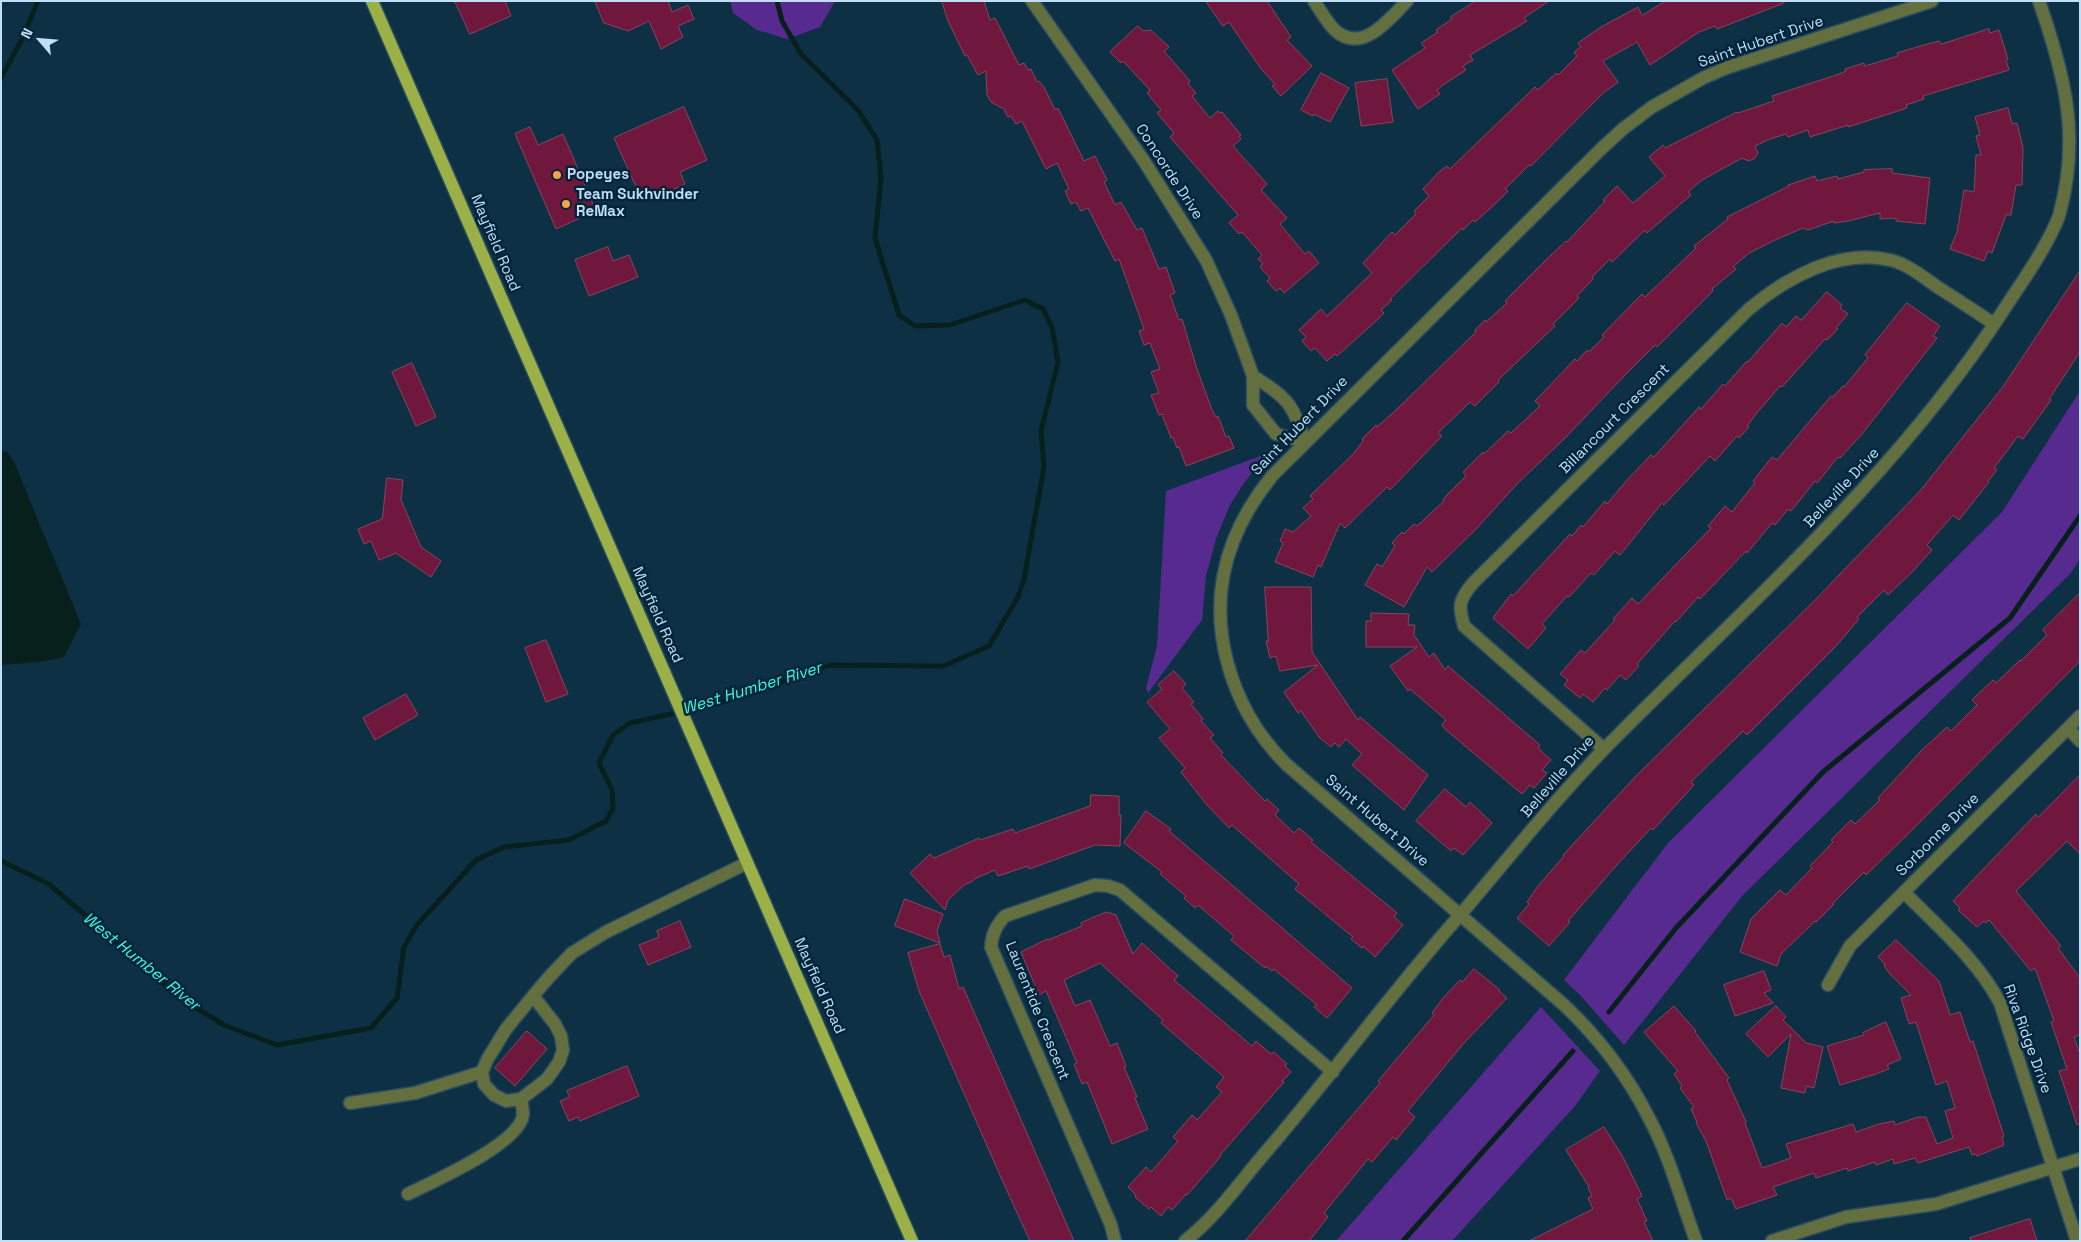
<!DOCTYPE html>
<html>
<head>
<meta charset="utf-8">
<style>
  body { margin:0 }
  #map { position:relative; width:2081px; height:1242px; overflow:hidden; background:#0e3045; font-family:"Space Grotesk",sans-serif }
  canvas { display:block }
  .frame { position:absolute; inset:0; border:2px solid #c0dff6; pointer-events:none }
  .north { position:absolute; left:15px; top:15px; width:50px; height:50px; -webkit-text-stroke:4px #03253a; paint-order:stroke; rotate:297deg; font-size:14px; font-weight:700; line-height:20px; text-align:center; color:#c0dff6 }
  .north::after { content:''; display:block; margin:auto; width:18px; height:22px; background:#c0dff6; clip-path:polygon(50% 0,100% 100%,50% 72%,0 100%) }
</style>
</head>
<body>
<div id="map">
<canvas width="2081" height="1242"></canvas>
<div class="frame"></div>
<div class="north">N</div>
</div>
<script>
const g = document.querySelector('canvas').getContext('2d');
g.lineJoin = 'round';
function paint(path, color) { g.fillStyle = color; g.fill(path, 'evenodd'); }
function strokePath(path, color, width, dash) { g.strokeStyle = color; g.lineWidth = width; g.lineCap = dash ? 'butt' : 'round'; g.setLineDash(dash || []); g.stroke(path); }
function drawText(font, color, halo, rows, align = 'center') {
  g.font = font + ' "Space Grotesk",sans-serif'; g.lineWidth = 5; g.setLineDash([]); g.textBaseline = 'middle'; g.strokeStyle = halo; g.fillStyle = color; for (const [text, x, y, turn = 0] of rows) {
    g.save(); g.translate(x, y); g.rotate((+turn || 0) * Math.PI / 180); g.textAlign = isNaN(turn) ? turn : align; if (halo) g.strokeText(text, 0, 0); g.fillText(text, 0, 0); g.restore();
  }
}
paint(new Path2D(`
  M 730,1 L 835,1 L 820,27 L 787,39 L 757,30 L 733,13 Z
  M 2080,391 L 2080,559 L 2070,574 L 1743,895 L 1624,1045 L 1581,996 L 1564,980 L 1668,843 L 2002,512 Z
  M 1266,454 L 1242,486 L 1230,505 L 1216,539 L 1206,576 L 1202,620 L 1148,693 L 1146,688 L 1157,646 L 1166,491 Z
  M 1541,1007 L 1600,1071 L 1575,1106 L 1452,1241 L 1336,1241 Z`), '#572a8f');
paint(new Path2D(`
  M 1,451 L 7,452 L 14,462 L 81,624 L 64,657 L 40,662 L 1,665 Z`), '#07201b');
strokePath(new Path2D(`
  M 1,78 L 22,39 L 38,1
  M 1,861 L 49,884 L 183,1000 L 224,1025 L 277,1045 L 371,1028 L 397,998 L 404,947 L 417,925 L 476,860 L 504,847 L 569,840 L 606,821 L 613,808 L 612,790 L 599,763 L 613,735 L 630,723 L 716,704 L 830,665 L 943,666 L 989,646 L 1018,597 L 1024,579 L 1044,467 L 1041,431 L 1058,362 L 1052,327 L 1043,309 L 1025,300 L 950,325 L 915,326 L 899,315 L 875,238 L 881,177 L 877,140 L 858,110 L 801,54 L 782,21 L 777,1
  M 1609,1012 L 1676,928 L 1823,772 L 2010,618 L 2080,516
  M 1403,1241 L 1573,1051`), '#07201b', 5);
const building = new Path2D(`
  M 455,1 L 505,1 L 511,16 L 470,34 Z
  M 595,1 L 668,1 L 672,12 L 688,5 L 694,19 L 678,26 L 683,37 L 661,49 L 649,21 L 628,31 L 604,23 Z
  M 942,1 L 984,1 L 990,20 L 995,18 L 1019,65 L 1024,63 L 1028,70 L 1031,69 L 1037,82 L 1039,81 L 1045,89 L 1055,110 L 1058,108 L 1084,161 L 1095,156 L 1107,180 L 1104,182 L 1115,205 L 1121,202 L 1137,230 L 1142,228 L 1159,269 L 1166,267 L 1175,293 L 1170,295 L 1179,320 L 1182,319 L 1197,369 L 1212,410 L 1216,417 L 1218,416 L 1226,437 L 1229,436 L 1234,448 L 1186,466 L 1179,447 L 1177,448 L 1173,437 L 1171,438 L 1162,414 L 1159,415 L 1151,395 L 1159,393 L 1151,372 L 1160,369 L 1150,343 L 1144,345 L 1139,331 L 1144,329 L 1119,259 L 1115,261 L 1088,208 L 1081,211 L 1076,202 L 1071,204 L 1065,191 L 1069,189 L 1057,163 L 1046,169 L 1022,121 L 1016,124 L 1011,116 L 1008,117 L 1004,109 L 991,102 L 987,95 L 986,71 L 978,75 L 967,55 L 965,56 L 948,21 Z
  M 1206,1 L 1267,1 L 1291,37 L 1287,40 L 1312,66 L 1281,96 L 1272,86 L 1275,84 L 1261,69 L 1229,22 L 1223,26 Z
  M 1476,1 L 1549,1 L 1524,18 L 1527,21 L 1470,55 L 1473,60 L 1463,66 L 1466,70 L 1443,85 L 1437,90 L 1440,94 L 1418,109 L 1392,70 L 1425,48 L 1421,43 L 1438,32 L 1436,30 L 1452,19 L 1451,17 Z
  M 1666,1 L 1784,1 L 1784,3 L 1717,29 L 1715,26 L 1699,32 L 1650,65 L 1637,42 L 1603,61 L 1618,82 L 1602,94 L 1531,166 L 1529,165 L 1505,189 L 1508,191 L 1494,205 L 1475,222 L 1473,220 L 1463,230 L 1462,228 L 1390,299 L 1392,300 L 1381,310 L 1384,313 L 1377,320 L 1337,356 L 1335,354 L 1327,361 L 1315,348 L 1311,351 L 1302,341 L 1306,337 L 1299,330 L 1321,309 L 1327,316 L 1372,273 L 1363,263 L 1392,232 L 1395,235 L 1416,214 L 1414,211 L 1429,196 L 1423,189 L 1439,172 L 1447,166 L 1450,169 L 1535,87 L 1538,90 L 1556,73 L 1558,75 L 1577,56 L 1574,52 L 1581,47 L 1578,43 L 1601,27 L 1638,7 L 1642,15 Z
  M 1138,26 L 1143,31 L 1151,30 L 1169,47 L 1164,51 L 1190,81 L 1188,84 L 1196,93 L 1192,96 L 1210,118 L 1218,111 L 1220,113 L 1222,112 L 1241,135 L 1239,136 L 1241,139 L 1233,146 L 1267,184 L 1261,190 L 1287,218 L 1280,224 L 1305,254 L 1309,251 L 1319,263 L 1284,293 L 1280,288 L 1276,291 L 1267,281 L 1270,278 L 1260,267 L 1263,264 L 1258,259 L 1262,255 L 1242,232 L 1239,234 L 1229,223 L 1238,215 L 1170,137 L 1174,133 L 1157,113 L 1161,110 L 1147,93 L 1150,90 L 1123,61 L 1121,63 L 1110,52 Z
  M 1989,29 L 1990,33 L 1999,30 L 2008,59 L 2006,60 L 2009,70 L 1923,96 L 1924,99 L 1906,105 L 1907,108 L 1848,127 L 1848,125 L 1810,137 L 1808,130 L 1788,137 L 1786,134 L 1770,139 L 1755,146 L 1758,153 L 1755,158 L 1749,161 L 1742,158 L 1702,180 L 1688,192 L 1691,195 L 1647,233 L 1645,230 L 1612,262 L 1610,259 L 1592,277 L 1593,279 L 1577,296 L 1579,298 L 1553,324 L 1555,326 L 1498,380 L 1499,382 L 1475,406 L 1470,402 L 1438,433 L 1442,436 L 1390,490 L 1387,487 L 1345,528 L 1340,523 L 1321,567 L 1318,565 L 1313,577 L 1275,562 L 1283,543 L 1280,541 L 1285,529 L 1293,532 L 1311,516 L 1303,508 L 1313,499 L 1310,496 L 1354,453 L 1363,441 L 1362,439 L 1376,425 L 1377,427 L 1395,411 L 1476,332 L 1475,330 L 1485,320 L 1486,322 L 1507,303 L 1505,301 L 1549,257 L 1566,241 L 1567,242 L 1605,201 L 1603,200 L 1617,186 L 1633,203 L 1665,176 L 1649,157 L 1663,145 L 1665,148 L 1737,112 L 1738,113 L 1774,101 L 1772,96 L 1839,74 L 1846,71 L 1845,69 L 1864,63 L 1865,66 L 1898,56 L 1897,53 L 1924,45 L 1939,41 L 1941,44 Z
  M 1321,73 L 1349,88 L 1330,122 L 1314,114 L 1313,116 L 1301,110 Z
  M 1387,79 L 1393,122 L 1361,126 L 1355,83 Z
  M 684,107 L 707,160 L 680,172 L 685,184 L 653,199 L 651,195 L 642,200 L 614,138 Z
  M 2008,108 L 2012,124 L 2017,123 L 2023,148 L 2022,185 L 2016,185 L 2011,215 L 2006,215 L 1992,253 L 1988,251 L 1984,261 L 1950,249 L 1957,232 L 1964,190 L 1974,192 L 1976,155 L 1981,155 L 1976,136 L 1980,135 L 1975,117 Z
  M 530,127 L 538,145 L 563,134 L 596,211 L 556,229 L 515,134 Z
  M 1892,169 L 1892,173 L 1930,178 L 1925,224 L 1896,221 L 1896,218 L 1880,219 L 1880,213 L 1848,221 L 1834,223 L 1834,221 L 1808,230 L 1803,228 L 1775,240 L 1749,253 L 1733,267 L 1736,269 L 1712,289 L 1713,291 L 1657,347 L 1655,345 L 1627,373 L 1565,438 L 1517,484 L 1477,528 L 1432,572 L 1427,567 L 1404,607 L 1365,585 L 1377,564 L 1382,567 L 1395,546 L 1392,543 L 1402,532 L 1404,534 L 1414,524 L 1417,526 L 1444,501 L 1443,499 L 1466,476 L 1463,472 L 1483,452 L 1484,454 L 1508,431 L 1511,433 L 1540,406 L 1535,401 L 1575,359 L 1577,361 L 1586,351 L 1590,351 L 1604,337 L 1602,335 L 1642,294 L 1645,297 L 1696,248 L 1694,246 L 1728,219 L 1727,217 L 1789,186 L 1788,185 L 1815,176 L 1817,181 L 1837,176 L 1838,179 L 1864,172 L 1864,170 Z
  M 608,247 L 613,261 L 629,255 L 638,277 L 589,296 L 575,260 Z
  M 2080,271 L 2080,352 L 2049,399 L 2051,400 L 2023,439 L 2018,436 L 1994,468 L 1997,470 L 1988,481 L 1989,482 L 1959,520 L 1953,515 L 1927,545 L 1932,550 L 1913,571 L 1888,595 L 1884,590 L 1857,617 L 1859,619 L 1837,645 L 1747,735 L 1743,731 L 1691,782 L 1694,785 L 1653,830 L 1651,828 L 1615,867 L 1588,898 L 1568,921 L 1570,922 L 1549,946 L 1517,918 L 1529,904 L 1527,902 L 1538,886 L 1564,856 L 1563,855 L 1636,776 L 1816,599 L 1920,491 L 2002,388 Z
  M 1827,292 L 1842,305 L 1840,308 L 1848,314 L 1836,328 L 1838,329 L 1827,340 L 1825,339 L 1782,387 L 1780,386 L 1756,414 L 1747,426 L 1749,427 L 1739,438 L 1737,436 L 1715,461 L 1710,456 L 1664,505 L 1662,503 L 1620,555 L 1615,551 L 1594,575 L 1591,573 L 1569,597 L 1567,596 L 1542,624 L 1546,628 L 1528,649 L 1493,618 L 1511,594 L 1513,596 L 1570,534 L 1572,536 L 1581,525 L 1583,527 L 1605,501 L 1607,504 L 1627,480 L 1651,455 L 1654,457 L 1699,407 L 1701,409 L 1723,384 L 1725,386 L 1747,361 L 1748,362 L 1782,323 L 1786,327 L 1796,316 L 1801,320 Z
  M 1907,303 L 1940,326 L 1933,336 L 1937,338 L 1862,434 L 1840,458 L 1838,457 L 1817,483 L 1815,481 L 1791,511 L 1788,509 L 1775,525 L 1772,523 L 1747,553 L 1746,551 L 1700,599 L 1698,597 L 1676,622 L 1675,621 L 1637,664 L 1639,666 L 1626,680 L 1620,675 L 1607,690 L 1605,688 L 1593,702 L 1583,694 L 1580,698 L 1564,685 L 1568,680 L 1560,674 L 1581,650 L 1585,653 L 1615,620 L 1613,619 L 1632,598 L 1638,604 L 1711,528 L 1708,526 L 1725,506 L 1732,512 L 1755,483 L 1753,481 L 1772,457 L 1777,460 L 1831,396 L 1833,397 L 1843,386 L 1844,387 L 1868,358 L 1865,355 Z
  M 412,363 L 436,417 L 416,426 L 392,372 Z
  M 387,478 L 403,480 L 401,500 L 421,547 L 441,561 L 431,577 L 396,553 L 379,560 L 371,541 L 364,544 L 358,529 L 382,519 Z
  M 1265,587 L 1311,587 L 1312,652 L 1358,720 L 1360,717 L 1428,775 L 1404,810 L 1352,765 L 1362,754 L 1346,739 L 1339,747 L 1335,743 L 1331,747 L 1319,737 L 1301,711 L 1298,713 L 1284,692 L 1318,665 L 1280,671 L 1276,656 L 1270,658 L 1266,641 L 1268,641 Z
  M 2080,593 L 2080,661 L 1912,830 L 1866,875 L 1864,872 L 1833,903 L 1834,904 L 1816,922 L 1815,921 L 1781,954 L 1777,966 L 1740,952 L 1751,919 L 1780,890 L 1786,895 L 1812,868 L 1810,866 L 1833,842 L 1831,840 L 1851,820 L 1855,824 L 1880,800 L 1878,798 L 1922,750 L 1947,727 L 1951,731 L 1977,705 L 1972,700 L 1993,680 L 1996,683 L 2020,660 L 2021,661 L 2047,635 L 2043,630 Z
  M 1371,613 L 1409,614 L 1408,625 L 1415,625 L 1414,635 L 1429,657 L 1434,653 L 1445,670 L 1448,666 L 1540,745 L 1538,748 L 1551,760 L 1542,770 L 1547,773 L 1534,788 L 1530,785 L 1522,794 L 1445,729 L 1442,725 L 1446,720 L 1410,689 L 1408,691 L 1390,666 L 1417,647 L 1366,647 L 1366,621 L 1371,621 Z
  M 546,640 L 568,694 L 546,702 L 525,648 Z
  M 1174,671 L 1186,684 L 1182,688 L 1194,702 L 1191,704 L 1203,719 L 1201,721 L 1214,735 L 1210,738 L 1223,753 L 1221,755 L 1265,801 L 1267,799 L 1279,810 L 1275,815 L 1294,833 L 1299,828 L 1313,840 L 1311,842 L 1397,913 L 1394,917 L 1403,925 L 1375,957 L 1363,946 L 1362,948 L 1351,939 L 1353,937 L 1295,889 L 1299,884 L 1232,825 L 1229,828 L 1207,805 L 1181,772 L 1185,768 L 1159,738 L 1170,729 L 1147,702 L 1162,689 L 1158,685 Z
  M 406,694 L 418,715 L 375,740 L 363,718 Z
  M 2080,775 L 2080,854 L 2067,841 L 2016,891 L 2061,946 L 2058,948 L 2080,978 L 2080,1035 L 2074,1037 L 2080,1054 L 2080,1124 L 2077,1125 L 2059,1071 L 2067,1069 L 2051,1022 L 2054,1021 L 2035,968 L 2031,971 L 1989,920 L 1986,923 L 1984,921 L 1977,927 L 1958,910 L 1960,908 L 1953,901 L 2036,814 L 2038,817 Z
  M 1445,789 L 1466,807 L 1470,802 L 1492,823 L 1463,855 L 1454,848 L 1451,851 L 1416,821 Z
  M 1091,795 L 1119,796 L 1119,815 L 1121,815 L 1120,846 L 1095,845 L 1029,869 L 1028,866 L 998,876 L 995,870 L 974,879 L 973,881 L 964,885 L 948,900 L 945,910 L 910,873 L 930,854 L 934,858 L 979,838 L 980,840 L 1013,829 L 1015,833 L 1090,806 Z
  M 1146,811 L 1171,829 L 1169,831 L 1352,988 L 1327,1018 L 1314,1007 L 1317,1005 L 1274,969 L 1272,971 L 1266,966 L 1265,968 L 1231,940 L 1234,936 L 1198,905 L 1195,908 L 1184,898 L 1186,896 L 1160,874 L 1162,872 L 1124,843 Z
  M 905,899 L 943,914 L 937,931 L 940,943 L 895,926 Z
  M 1107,912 L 1116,915 L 1133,954 L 1142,943 L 1178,976 L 1174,980 L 1252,1046 L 1256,1041 L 1271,1054 L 1274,1052 L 1287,1064 L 1285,1066 L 1291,1072 L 1282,1081 L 1284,1082 L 1220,1155 L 1221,1156 L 1187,1195 L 1186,1194 L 1172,1210 L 1168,1207 L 1161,1216 L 1151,1207 L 1149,1209 L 1135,1197 L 1136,1195 L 1128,1187 L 1146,1167 L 1151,1172 L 1178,1141 L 1173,1137 L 1192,1115 L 1197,1120 L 1222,1092 L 1216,1087 L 1224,1077 L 1161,1023 L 1163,1020 L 1100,963 L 1064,980 L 1075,1006 L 1090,1000 L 1110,1046 L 1117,1043 L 1126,1066 L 1124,1067 L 1137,1097 L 1135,1098 L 1148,1129 L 1112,1144 L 1087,1082 L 1082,1084 L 1074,1064 L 1077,1063 L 1046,991 L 1039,995 L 1021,952 L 1047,939 L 1048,940 L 1082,926 L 1081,923 Z
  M 680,921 L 691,947 L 648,965 L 639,945 L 659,937 L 657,931 Z
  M 1896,940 L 1939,981 L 1950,1015 L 1960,1012 L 1970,1042 L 1973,1041 L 2004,1136 L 2002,1137 L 2004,1145 L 1977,1156 L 1976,1154 L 1972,1155 L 1969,1147 L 1918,1163 L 1915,1158 L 1894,1164 L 1893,1159 L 1876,1165 L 1875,1162 L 1848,1171 L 1847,1168 L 1816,1178 L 1814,1173 L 1773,1187 L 1777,1195 L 1736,1209 L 1731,1198 L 1727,1200 L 1706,1141 L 1696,1123 L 1697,1122 L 1691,1109 L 1694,1107 L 1680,1088 L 1682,1086 L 1674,1074 L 1678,1071 L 1644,1032 L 1674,1006 L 1696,1031 L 1695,1032 L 1729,1078 L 1727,1080 L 1746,1122 L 1745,1123 L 1762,1168 L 1791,1158 L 1786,1144 L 1853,1124 L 1856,1132 L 1879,1124 L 1894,1121 L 1895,1125 L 1918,1117 L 1926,1117 L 1937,1144 L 1953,1138 L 1945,1111 L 1955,1108 L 1947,1081 L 1936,1085 L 1916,1022 L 1909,1024 L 1901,998 L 1911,995 L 1890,974 L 1884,966 L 1885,964 L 1878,957 Z
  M 940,944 L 944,957 L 950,955 L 959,989 L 963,987 L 1074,1241 L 1030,1241 L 999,1173 L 919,991 L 908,953 Z
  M 1474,969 L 1500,990 L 1499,991 L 1507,998 L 1463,1044 L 1408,1111 L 1415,1117 L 1396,1140 L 1393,1137 L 1372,1162 L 1368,1159 L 1324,1213 L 1328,1217 L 1309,1241 L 1245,1241 L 1380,1083 L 1378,1081 L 1434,1015 L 1432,1013 L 1444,997 L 1460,980 L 1462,982 Z
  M 1764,971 L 1771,990 L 1764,993 L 1773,1003 L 1735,1016 L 1724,985 Z
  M 1776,1006 L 1786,1017 L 1783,1020 L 1806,1043 L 1823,1047 L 1814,1088 L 1806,1086 L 1805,1093 L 1781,1088 L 1791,1034 L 1768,1057 L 1746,1034 Z
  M 1886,1022 L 1901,1059 L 1887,1065 L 1889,1069 L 1876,1074 L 1840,1085 L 1827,1046 L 1864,1035 L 1863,1033 Z
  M 527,1031 L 547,1049 L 515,1086 L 495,1068 Z
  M 627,1066 L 639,1096 L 580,1121 L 578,1117 L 569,1121 L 560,1101 L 570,1097 L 567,1091 Z
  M 1604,1127 L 1623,1157 L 1642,1196 L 1637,1199 L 1647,1221 L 1644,1222 L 1653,1241 L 1529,1241 L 1593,1209 L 1588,1198 L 1592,1196 L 1588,1188 L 1589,1187 L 1566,1150 Z
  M 2030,1219 L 2037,1241 L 1971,1241 L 1970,1238 Z`);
paint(building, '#6f173d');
strokePath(building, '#86465b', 1);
const minor = new Path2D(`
  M 1032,1 L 1144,161 L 1206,260 L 1231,315 L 1253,376 L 1253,405 L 1276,434 L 1305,442
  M 1314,1 C 1321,11 1328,25 1337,32 C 1364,53 1390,18 1407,1
  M 1253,376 C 1287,398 1293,403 1305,442
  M 2068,728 L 2080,741
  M 1604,749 L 1464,626 C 1458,605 1459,600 1473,583 L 1749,309 C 1786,278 1839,248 1890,260 C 1907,264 1922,276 1936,286 C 1956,299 1975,311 1994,324
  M 1904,892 C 1938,927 1977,959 2000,1003 L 2077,1241
  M 1828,985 L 1850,946 L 2080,716
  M 533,996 L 555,1024 L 561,1036 L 563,1050 L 559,1062 L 547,1079 L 521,1099 L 506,1101 L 494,1095 L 484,1084 L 482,1072 L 487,1060 L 506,1029 L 533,996 L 550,976 L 572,953 L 606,932 L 747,863
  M 350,1103 L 415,1093 L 482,1072
  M 408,1194 C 434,1181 519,1144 523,1115 C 523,1110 522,1104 521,1099
  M 1115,1241 L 1111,1225 L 991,947 C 992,934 996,926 1005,916 L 1095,885 L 1108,886 L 1120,890 L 1333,1072
  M 1185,1241 C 1216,1217 1240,1182 1265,1153 C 1332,1075 1392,992 1460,915 C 1513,853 1564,788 1622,731 C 1756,597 1899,471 2003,311 C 2023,280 2046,249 2059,216 C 2081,137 2065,76 2039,1
  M 1696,1241 C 1681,1200 1670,1158 1650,1120 C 1628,1076 1599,1038 1564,1005 L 1286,764 C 1229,707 1203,619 1233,542 C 1242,518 1256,496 1272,476 L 1602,148 L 1624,128 L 1652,107 L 1703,78 L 1726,68 L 1932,1
  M 1772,1241 L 1846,1217 L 1936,1204 L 2080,1159`);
const major = new Path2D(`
  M 372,1 L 912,1241`);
strokePath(minor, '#2a4c61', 15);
strokePath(major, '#2a4c61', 15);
strokePath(minor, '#646f3f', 12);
strokePath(major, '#9bb147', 12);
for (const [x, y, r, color] of [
  [557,175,5,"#fa9f4e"],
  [566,204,5,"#fa9f4e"]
]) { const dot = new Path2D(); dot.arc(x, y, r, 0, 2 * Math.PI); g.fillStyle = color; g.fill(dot); strokePath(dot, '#03253a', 2); }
drawText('15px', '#c0dff6', '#03253a', [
  ["Saint Hubert Drive",1761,42,-19],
  ["Concorde Drive",1169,172,57],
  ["Mayfield Road",495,243,67],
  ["Billancourt Crescent",1615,419,-45],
  ["Saint Hubert Drive",1300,426,-46],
  ["Belleville Drive",1842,488,-47],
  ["Mayfield Road",657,615,66],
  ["Belleville Drive",1558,777,-49],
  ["Saint Hubert Drive",1377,821,41],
  ["Sorbonne Drive",1938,835,-45],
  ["Mayfield Road",819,986,66],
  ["Laurentide Crescent",1037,1011,68],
  ["Riva Ridge Drive",2027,1039,70]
]);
drawText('bold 15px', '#c0dff6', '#03253a', [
  ["Popeyes",567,175],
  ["Team Sukhvinder",576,195],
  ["ReMax",576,212]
], 'left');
drawText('italic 16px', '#3cf9dd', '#03253a', [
  ["West Humber River",752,689,-17],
  ["West Humber River",141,962,39]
]);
</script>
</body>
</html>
